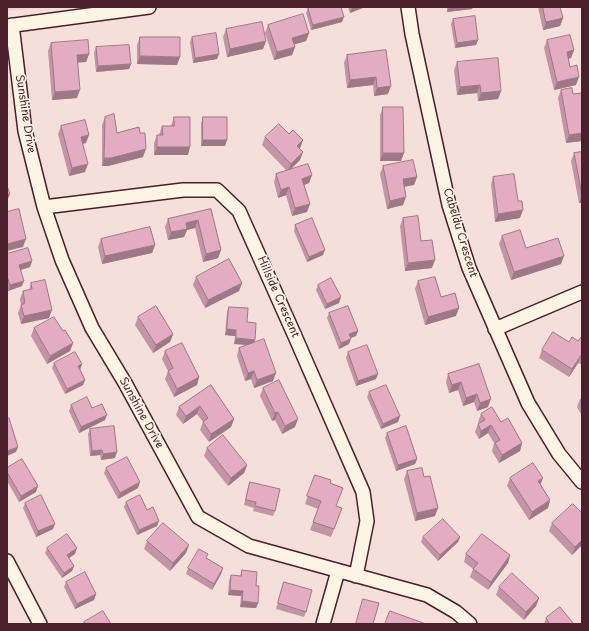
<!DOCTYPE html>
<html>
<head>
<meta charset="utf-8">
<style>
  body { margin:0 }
  #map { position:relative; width:589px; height:631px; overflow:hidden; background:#f4dfda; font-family:"Playpen Sans",sans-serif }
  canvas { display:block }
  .frame { position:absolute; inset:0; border:8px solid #4a1f2b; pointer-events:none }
</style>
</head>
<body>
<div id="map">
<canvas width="589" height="631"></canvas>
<div class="frame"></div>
</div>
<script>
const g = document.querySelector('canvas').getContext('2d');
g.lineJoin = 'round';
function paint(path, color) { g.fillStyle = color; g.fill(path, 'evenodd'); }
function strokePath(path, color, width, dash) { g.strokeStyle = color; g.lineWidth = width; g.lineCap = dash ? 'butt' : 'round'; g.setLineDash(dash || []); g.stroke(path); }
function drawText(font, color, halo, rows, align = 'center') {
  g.font = font + ' "Playpen Sans",sans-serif'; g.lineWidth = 3.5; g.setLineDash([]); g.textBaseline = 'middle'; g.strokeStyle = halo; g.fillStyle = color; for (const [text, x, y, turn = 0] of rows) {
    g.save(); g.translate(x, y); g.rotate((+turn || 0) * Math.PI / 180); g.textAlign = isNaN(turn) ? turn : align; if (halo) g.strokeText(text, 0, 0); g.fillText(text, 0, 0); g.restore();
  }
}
paint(new Path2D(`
  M 7,7 L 42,7 L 7,11 Z`), '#efd0d2');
const street = new Path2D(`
  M 408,7 L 412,34 L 449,205 L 469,268 L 528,403 L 559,454 L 582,482
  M 12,25 L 25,131 L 44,207 L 62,260 L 92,328 L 125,383 L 198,517 L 249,546 L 427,595 L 456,612 L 470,624
  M 7,26 L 149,7
  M 44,207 L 183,190 L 217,190 L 239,211 L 294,334 L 363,492 L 367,521 L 356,576
  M 495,329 L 582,292
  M 7,561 L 40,624
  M 323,624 L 338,571`);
strokePath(street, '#4a1f2b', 16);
strokePath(street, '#fcf5e5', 13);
paint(new Path2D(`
  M 308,7 L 342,22 L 311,30 L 306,13 Z
  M 348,7 L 365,7 L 350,13 Z
  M 447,7 L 473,7 L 472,9 L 447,12 Z
  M 538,7 L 560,7 L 563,18 L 560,26 L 543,30 Z
  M 453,19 L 478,40 L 476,45 L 455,48 L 451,24 Z
  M 268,25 L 309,33 L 306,41 L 294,44 L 295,47 L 292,55 L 274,60 L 265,33 Z
  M 226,29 L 266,41 L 263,49 L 227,57 L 223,37 Z
  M 140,37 L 177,65 L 137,64 L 137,45 Z
  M 192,37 L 219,54 L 217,59 L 193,63 L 190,42 Z
  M 547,40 L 574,50 L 571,58 L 568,59 L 570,67 L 576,85 L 554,90 L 544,48 Z
  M 51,43 L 89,54 L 86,62 L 78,62 L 77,98 L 52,100 L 48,51 Z
  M 96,47 L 131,64 L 129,69 L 96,72 L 94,53 Z
  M 386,50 L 388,94 L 374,96 L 373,85 L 347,88 L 344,63 L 347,55 Z
  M 457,62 L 501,91 L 498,99 L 478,101 L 477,93 L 457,95 L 454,70 Z
  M 561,90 L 582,141 L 566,143 L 558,98 Z
  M 383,107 L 401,161 L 380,161 L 380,115 Z
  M 105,117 L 117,133 L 140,133 L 143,157 L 108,166 L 102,166 L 102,125 Z
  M 174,117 L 188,155 L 154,155 L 154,143 L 157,135 L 159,135 L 162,126 L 171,126 Z
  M 203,117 L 225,146 L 201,146 L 201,123 Z
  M 61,126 L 86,143 L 83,144 L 85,172 L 69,176 L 58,134 Z
  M 289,134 L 303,140 L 300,148 L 300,160 L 289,170 L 312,175 L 309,183 L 304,185 L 307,212 L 292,216 L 286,195 L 278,198 L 274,182 L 276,174 L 287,171 L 262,145 L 265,137 Z
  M 582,152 L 582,203 L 579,203 L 571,161 L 574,153 Z
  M 383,166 L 417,177 L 414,185 L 404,187 L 403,205 L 387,209 L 380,174 Z
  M 493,177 L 518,201 L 520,218 L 495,222 L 491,185 Z
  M 211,209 L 221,250 L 218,258 L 203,262 L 195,228 L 187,230 L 184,237 L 168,240 L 165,227 L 168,219 Z
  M 403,218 L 421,241 L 432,268 L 405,271 L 400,226 Z
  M 295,225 L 323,255 L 307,262 L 294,231 Z
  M 502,236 L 526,248 L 561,264 L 511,280 L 499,244 Z
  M 101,239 L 155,245 L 152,253 L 102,264 L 98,247 Z
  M 7,254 L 32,261 L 30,267 L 21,270 L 22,286 L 8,291 L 7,288 Z
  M 196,277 L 242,283 L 239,291 L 205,308 L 193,285 Z
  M 418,281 L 441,297 L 456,316 L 425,325 L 415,289 Z
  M 31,283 L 49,318 L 21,324 L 18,313 L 21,305 L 20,299 L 23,291 L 29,290 Z
  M 318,285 L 339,303 L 325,309 L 316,290 Z
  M 229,307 L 247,322 L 255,340 L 254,343 L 273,381 L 254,388 L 251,379 L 245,381 L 237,356 L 239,348 L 247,345 L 234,344 L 235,336 L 225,335 L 227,312 Z
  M 329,313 L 358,331 L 356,336 L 351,338 L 349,344 L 339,349 L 327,318 Z
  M 138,317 L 173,334 L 170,342 L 153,353 L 135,325 Z
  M 34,328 L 63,331 L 73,343 L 70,351 L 47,364 L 31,336 Z
  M 582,336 L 582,365 L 578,363 L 569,377 L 539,358 L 542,350 L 569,342 L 578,341 Z
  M 165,351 L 199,377 L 197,385 L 174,397 L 165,379 L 168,371 L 162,359 Z
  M 348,352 L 376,379 L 356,386 L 346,358 Z
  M 54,363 L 82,364 L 80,369 L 85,380 L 83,385 L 65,394 L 52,368 Z
  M 479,364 L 488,407 L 477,411 L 474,402 L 463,406 L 458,390 L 449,393 L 446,382 L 448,374 Z
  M 211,385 L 234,419 L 231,427 L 209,442 L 200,430 L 203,422 L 197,414 L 183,424 L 176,415 L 179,407 Z
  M 263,388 L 295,427 L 282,434 L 275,420 L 272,421 L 260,396 Z
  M 369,392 L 400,416 L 398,422 L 381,429 L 367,397 Z
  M 582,398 L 582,416 L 577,407 L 580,399 Z
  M 71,405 L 92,408 L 105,420 L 79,433 L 69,411 Z
  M 481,414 L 501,422 L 522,443 L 520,451 L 499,463 L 492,451 L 494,443 L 488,433 L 479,439 L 475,432 L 478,424 L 479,423 L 478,422 Z
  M 90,429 L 115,458 L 101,460 L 100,455 L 90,456 L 88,434 Z
  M 387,433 L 417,459 L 415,464 L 396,471 L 385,438 Z
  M 207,448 L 247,465 L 244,473 L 228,486 L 204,456 Z
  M 7,468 L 36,492 L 19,502 L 7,481 Z
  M 106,468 L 138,488 L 118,499 L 104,473 Z
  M 407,471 L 435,516 L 415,521 L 404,479 Z
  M 315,475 L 330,483 L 336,506 L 342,508 L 331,537 L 310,530 L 318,509 L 305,504 Z
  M 510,478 L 541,485 L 550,500 L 548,508 L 529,520 L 507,486 Z
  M 250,482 L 275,511 L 273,516 L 253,511 L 254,508 L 244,505 L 248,488 Z
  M 126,502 L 147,510 L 157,526 L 137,535 L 124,507 Z
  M 25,503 L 53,529 L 36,537 L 23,508 Z
  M 582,513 L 582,545 L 572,555 L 549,531 L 552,523 Z
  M 423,537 L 460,537 L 458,542 L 438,561 L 421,542 Z
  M 147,541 L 186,553 L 170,571 L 144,549 Z
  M 47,548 L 75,554 L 68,558 L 74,566 L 72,571 L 62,578 L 45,553 Z
  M 466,554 L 510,555 L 508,563 L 488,590 L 470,577 L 473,569 L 464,562 Z
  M 207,558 L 223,568 L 221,574 L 212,590 L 186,574 L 188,568 Z
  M 242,570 L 256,586 L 258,603 L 256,608 L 240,607 L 241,596 L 228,595 L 229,581 L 231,575 L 240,576 Z
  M 66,582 L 96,594 L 94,600 L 75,609 L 64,587 Z
  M 284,582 L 306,612 L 304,617 L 276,609 Z
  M 499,587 L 539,598 L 536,606 L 524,620 L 496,595 Z
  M 546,618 L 574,624 L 544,624 Z`), '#c394a6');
paint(new Path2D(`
  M 352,7 L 365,7 L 350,13 Z
  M 449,7 L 473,7 L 472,9 L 447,12 Z
  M 344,17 L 342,22 L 311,30 L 313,25 Z
  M 563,18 L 560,26 L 543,30 L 546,22 Z
  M 309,33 L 306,41 L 290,46 L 292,38 Z
  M 478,40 L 476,45 L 455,48 L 457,43 Z
  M 266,41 L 263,49 L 227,57 L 230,49 Z
  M 295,47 L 292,55 L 274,60 L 277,52 Z
  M 574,50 L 571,58 L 564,60 L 567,52 Z
  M 89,54 L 86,62 L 74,63 L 77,55 Z
  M 219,54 L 217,59 L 193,63 L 195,58 Z
  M 140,56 L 180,57 L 177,65 L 137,64 Z
  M 131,64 L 129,69 L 96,72 L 98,66 Z
  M 376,77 L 373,85 L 347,88 L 350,80 Z
  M 579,77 L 576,85 L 554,90 L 557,82 Z
  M 480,85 L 477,93 L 457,95 L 460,87 Z
  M 391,86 L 388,94 L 374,96 L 377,88 Z
  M 80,90 L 77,98 L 52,100 L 55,92 Z
  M 501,91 L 498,99 L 478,101 L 481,93 Z
  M 582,133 L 582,141 L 566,143 L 569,135 Z
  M 89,135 L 86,143 L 78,145 L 81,137 Z
  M 203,140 L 227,140 L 225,146 L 201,146 Z
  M 303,140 L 300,148 L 294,154 L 297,146 Z
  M 157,147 L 190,147 L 188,155 L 154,155 Z
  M 146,149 L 143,157 L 108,166 L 102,166 L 104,158 Z
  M 303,152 L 300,160 L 288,172 L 291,164 Z
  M 383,153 L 404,153 L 401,161 L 380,161 Z
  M 88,164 L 85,172 L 69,176 L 72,168 Z
  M 312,175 L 309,183 L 299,187 L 302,179 Z
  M 417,177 L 414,185 L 400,187 L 403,179 Z
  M 289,187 L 286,195 L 278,198 L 281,190 Z
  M 10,194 L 7,201 L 7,195 Z
  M 582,195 L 582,203 L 579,203 Z
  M 406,197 L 403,205 L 387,209 L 390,201 Z
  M 310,204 L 307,212 L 292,216 L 295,208 Z
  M 523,210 L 520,218 L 495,222 L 498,214 Z
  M 198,220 L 195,228 L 187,230 L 184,237 L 168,240 L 171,232 L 186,223 Z
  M 26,239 L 23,247 L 7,251 L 7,244 Z
  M 155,245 L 152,253 L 102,264 L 105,256 Z
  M 221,250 L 218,258 L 203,262 L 206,254 Z
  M 325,250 L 323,255 L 307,262 L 309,257 Z
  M 564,256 L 561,264 L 511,280 L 514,272 Z
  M 435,260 L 432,268 L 405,271 L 408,263 Z
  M 32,261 L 30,267 L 17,271 L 19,265 Z
  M 24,281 L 22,286 L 8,291 L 10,285 Z
  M 242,283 L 239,291 L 205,308 L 208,300 Z
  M 341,297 L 339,303 L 325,309 L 327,304 Z
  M 459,308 L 456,316 L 425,325 L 428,317 Z
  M 52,310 L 49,318 L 21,324 L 24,316 Z
  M 227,329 L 236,330 L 235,336 L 225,335 Z
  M 358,331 L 356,336 L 347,339 L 349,334 Z
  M 173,334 L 170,342 L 153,353 L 156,345 Z
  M 236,338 L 255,340 L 253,345 L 234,344 Z
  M 351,339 L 349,344 L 339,349 L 341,343 Z
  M 73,343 L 70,351 L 47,364 L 50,356 Z
  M 581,355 L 578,363 L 569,377 L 572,369 Z
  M 82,364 L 80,370 L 78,366 Z
  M 254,371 L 251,379 L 245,381 L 248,373 Z
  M 276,373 L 273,381 L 254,388 L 257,380 Z
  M 378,374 L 376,379 L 356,386 L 358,381 Z
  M 199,377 L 197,385 L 174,397 L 177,389 Z
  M 85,380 L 83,385 L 65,394 L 67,389 Z
  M 461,382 L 458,390 L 449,393 L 452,385 Z
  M 477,394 L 474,402 L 463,406 L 466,398 Z
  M 491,399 L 488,407 L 477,411 L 480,403 Z
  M 200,406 L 197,414 L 183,424 L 186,416 Z
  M 278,412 L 275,420 L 272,421 L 275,413 Z
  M 107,415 L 105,420 L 79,433 L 81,427 Z
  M 400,416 L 398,422 L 381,429 L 383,424 Z
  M 234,419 L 231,427 L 209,442 L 211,434 Z
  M 298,419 L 295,427 L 282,434 L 285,426 Z
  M 491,425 L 488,433 L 479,439 L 481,431 Z
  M 522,443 L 520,451 L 499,463 L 502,455 Z
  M 18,447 L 16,452 L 7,456 L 7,451 Z
  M 102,450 L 100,455 L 90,456 L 92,451 Z
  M 117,452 L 115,458 L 101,460 L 103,454 Z
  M 417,459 L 415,464 L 396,471 L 398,465 Z
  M 247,465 L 244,473 L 228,486 L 231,478 Z
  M 543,478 L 540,486 L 538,481 Z
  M 140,482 L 138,488 L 118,499 L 120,493 Z
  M 38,486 L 36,492 L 19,502 L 21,496 Z
  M 550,500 L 548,508 L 529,520 L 532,512 Z
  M 438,508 L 435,516 L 415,521 L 417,513 Z
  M 159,521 L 157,526 L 137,535 L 139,530 Z
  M 55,524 L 53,529 L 36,537 L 38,531 Z
  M 460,537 L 458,542 L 438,561 L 440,555 Z
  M 582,540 L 582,545 L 572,555 L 575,547 Z
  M 189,545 L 186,553 L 170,571 L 173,563 Z
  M 77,548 L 75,554 L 65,561 L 67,555 Z
  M 510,555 L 508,563 L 488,590 L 491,582 Z
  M 74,566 L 72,571 L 62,578 L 64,573 Z
  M 223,568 L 221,574 L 212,590 L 214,584 Z
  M 230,590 L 243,591 L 241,596 L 228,595 Z
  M 96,594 L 94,600 L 75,609 L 77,604 Z
  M 539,598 L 536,606 L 524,620 L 526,612 Z
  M 242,601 L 258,603 L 256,608 L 240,607 Z`), '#9f7887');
const building = new Path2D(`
  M 308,7 L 341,7 L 344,17 L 313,25 Z
  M 543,7 L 560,7 L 563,18 L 546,22 Z
  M 303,14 L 309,33 L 292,38 L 295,47 L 277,52 L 268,25 Z
  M 475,16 L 478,40 L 457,43 L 453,19 Z
  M 262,22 L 266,41 L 230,49 L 226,29 Z
  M 216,33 L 219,54 L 195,58 L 192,37 Z
  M 570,35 L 574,50 L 567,52 L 570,67 L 577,65 L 579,77 L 557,82 L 547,40 Z
  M 140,37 L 180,37 L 180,57 L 140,56 Z
  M 88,40 L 89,54 L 77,55 L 80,90 L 55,92 L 51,43 Z
  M 129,45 L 131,64 L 98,66 L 96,47 Z
  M 386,50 L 391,86 L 377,88 L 376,77 L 350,80 L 347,55 Z
  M 498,58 L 501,91 L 481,93 L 480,85 L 460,87 L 457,62 Z
  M 572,88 L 573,94 L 582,93 L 582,133 L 569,135 L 561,90 Z
  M 383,107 L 403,107 L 404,153 L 383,153 Z
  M 114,114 L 117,133 L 139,127 L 140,133 L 145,133 L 146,149 L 111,158 L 104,158 L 105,117 Z
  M 174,117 L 190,117 L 190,147 L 157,147 L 157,135 L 163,135 L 162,126 L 174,126 Z
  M 203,117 L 227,117 L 227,140 L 203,140 Z
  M 85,120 L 89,135 L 81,137 L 88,164 L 72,168 L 61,126 Z
  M 279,124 L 289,134 L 293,130 L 303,140 L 297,146 L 303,152 L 291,164 L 265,137 Z
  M 582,152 L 582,195 L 574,153 Z
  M 413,160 L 417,177 L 403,179 L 406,197 L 390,201 L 383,166 Z
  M 308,164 L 312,175 L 302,179 L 310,204 L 295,208 L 289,187 L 281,190 L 276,174 Z
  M 514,174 L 518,201 L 522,201 L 523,210 L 498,214 L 493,177 Z
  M 7,186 L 10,194 L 7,195 Z
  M 19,209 L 26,239 L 7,244 L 7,212 Z
  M 211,209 L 221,250 L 206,254 L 198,220 L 186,223 L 187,229 L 171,232 L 168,219 Z
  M 418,216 L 421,241 L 432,240 L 435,260 L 408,263 L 403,218 Z
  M 312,218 L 325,250 L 309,257 L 295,225 Z
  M 150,227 L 155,245 L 105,256 L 101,239 Z
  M 520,230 L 526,248 L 558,238 L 564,256 L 514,272 L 502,236 Z
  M 28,248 L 32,261 L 19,265 L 24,281 L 10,285 L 7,276 L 7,254 Z
  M 229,259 L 242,283 L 208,300 L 196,277 Z
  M 435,277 L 441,297 L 455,293 L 459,308 L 428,317 L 418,281 Z
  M 331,278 L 341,297 L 327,304 L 318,285 Z
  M 45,280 L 52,310 L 24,316 L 21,305 L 25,303 L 23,291 L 32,289 L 31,283 Z
  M 156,306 L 173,334 L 156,345 L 138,317 Z
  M 348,306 L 358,331 L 349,334 L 351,339 L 341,343 L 329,313 Z
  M 229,307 L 248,308 L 247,322 L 256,323 L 255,340 L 236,338 L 236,330 L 227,329 Z
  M 54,317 L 63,331 L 65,330 L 73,343 L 50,356 L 34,328 Z
  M 553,332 L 569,342 L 572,337 L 578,341 L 582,336 L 582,355 L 581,355 L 572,369 L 542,350 Z
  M 264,339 L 276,373 L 257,380 L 254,371 L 248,373 L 239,348 Z
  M 182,343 L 199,377 L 177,389 L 168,371 L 173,368 L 165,351 Z
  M 367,345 L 378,374 L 358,381 L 348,352 Z
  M 75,352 L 82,364 L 78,366 L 85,380 L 67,389 L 54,363 Z
  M 479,364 L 491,399 L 480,403 L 477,394 L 466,398 L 461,382 L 452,385 L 448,374 Z
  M 279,380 L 298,419 L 285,426 L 278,412 L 275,413 L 263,388 Z
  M 211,385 L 234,419 L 211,434 L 203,422 L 208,418 L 200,406 L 186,416 L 179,407 Z
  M 386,385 L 400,416 L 383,424 L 369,392 Z
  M 87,397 L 92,408 L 102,404 L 107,415 L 81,427 L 71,405 Z
  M 492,407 L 501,422 L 508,418 L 522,443 L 502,455 L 495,443 L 500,440 L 491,425 L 481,431 L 478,424 L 485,420 L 481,414 Z
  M 9,418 L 18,447 L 7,451 L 7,419 Z
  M 114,426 L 117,452 L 103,454 L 102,450 L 92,451 L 90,429 Z
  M 406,426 L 417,459 L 398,465 L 387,433 Z
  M 223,435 L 247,465 L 231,478 L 207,448 Z
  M 127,457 L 140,482 L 120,493 L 106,468 Z
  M 22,459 L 38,486 L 21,496 L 7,472 L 7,468 Z
  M 533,463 L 543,478 L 538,481 L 550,500 L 532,512 L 510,478 Z
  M 422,468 L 424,477 L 430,476 L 438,508 L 417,513 L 407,471 Z
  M 315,475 L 331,480 L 330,483 L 343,488 L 336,506 L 342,508 L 334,529 L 313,522 L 321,501 L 307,496 Z
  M 250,482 L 280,489 L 275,511 L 255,506 L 256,502 L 246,500 Z
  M 41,495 L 55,524 L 38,531 L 25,503 Z
  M 140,495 L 147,510 L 153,507 L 159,521 L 139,530 L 126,502 Z
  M 573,504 L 582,513 L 582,540 L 575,547 L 552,523 Z
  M 443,519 L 460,537 L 440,555 L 423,537 Z
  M 163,523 L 189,545 L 173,563 L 147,541 Z
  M 67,534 L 77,548 L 67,555 L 74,566 L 64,573 L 47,548 Z
  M 482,534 L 510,555 L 491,582 L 473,569 L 478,563 L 466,554 Z
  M 199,549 L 208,554 L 206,558 L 223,568 L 214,584 L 188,568 Z
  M 242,570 L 257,572 L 256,586 L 259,586 L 258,603 L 242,601 L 243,591 L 230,590 L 231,575 L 241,576 Z
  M 85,572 L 96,594 L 77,604 L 66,582 Z
  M 512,573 L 539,598 L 526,612 L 499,587 Z
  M 284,582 L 312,590 L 306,612 L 278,603 Z
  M 363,599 L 379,603 L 373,624 L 356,624 Z
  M 560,607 L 574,624 L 550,624 L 546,618 Z
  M 103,611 L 111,624 L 85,624 L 84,622 Z
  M 390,611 L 426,624 L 385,624 Z`);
paint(building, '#e3acc1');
strokePath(building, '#9f7887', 1);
drawText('11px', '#4a1f2b', '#fcf5e5', [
  ["Sunshine Drive",25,114,81],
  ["Cabeldu Crescent",460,233,73],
  ["Hillside Crescent",278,297,66],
  ["Sunshine Drive",141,413,61]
]);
</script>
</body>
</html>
